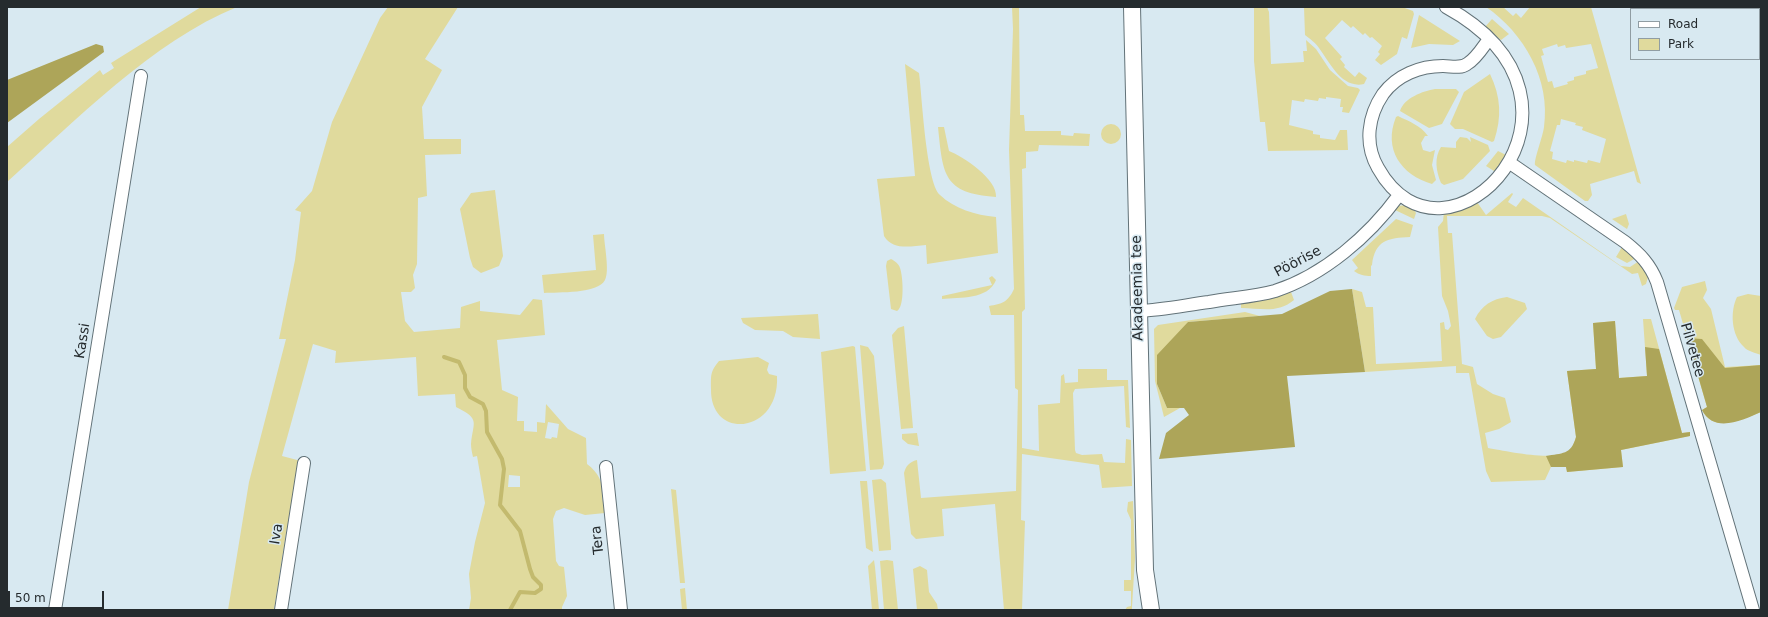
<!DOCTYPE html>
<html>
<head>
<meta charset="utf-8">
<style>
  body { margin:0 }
  #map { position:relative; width:1768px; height:617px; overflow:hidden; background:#d8e9f1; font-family:"DejaVu Sans",sans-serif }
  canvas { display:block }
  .frame { position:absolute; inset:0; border:8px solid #252b2e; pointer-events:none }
  .legend { position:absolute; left:1630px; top:8px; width:130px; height:52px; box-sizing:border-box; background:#d8e9f1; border:1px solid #909da3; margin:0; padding:5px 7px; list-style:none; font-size:12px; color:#252b2e }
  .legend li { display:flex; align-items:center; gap:8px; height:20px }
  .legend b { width:20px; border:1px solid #909da3 }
  .scale { position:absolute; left:8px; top:591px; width:96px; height:18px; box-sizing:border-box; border:2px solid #252b2e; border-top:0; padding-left:5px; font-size:12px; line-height:14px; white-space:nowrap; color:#252b2e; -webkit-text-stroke:3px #d8e9f1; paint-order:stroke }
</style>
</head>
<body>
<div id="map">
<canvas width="1768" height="617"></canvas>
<div class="frame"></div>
<ul class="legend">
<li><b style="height:5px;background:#fff"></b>Road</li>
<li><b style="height:11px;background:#e0da9d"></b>Park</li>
</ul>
<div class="scale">50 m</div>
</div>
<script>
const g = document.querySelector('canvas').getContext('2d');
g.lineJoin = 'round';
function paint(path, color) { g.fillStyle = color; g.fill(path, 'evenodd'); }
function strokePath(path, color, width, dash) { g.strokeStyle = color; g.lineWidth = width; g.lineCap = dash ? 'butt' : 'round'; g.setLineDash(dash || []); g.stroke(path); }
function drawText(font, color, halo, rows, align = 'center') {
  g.font = font + ' "DejaVu Sans",sans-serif'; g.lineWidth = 3; g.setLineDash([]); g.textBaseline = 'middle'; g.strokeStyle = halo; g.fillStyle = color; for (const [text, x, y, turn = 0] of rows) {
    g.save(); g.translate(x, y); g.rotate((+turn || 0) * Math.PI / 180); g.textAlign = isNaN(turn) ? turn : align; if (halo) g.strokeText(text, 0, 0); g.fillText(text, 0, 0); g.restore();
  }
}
paint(new Path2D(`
  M 201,7 L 237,7 C 153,41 74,122 7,182 L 7,147 L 39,119 L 100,70 L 103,75 L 114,68 L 111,63 Z
  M 388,7 L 458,7 L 425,59 L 442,70 L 422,107 L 424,139 L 461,139 L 461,154 L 425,155 L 427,196 L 418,198 L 417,264 L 413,275 L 415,288 L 411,292 L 401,292 L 405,321 L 414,332 L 460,328 L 461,307 L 480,301 L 480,311 L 520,315 L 533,299 L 542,300 L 545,335 L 497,340 L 502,390 L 518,397 L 517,421 L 524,421 L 524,431 L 537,432 L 537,422 L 545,423 L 546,404 L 568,429 L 586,438 L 587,464 C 599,473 601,481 605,494 L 602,496 L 605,513 L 585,515 L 564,508 L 556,511 L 553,519 L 556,561 L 559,566 L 564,567 L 567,596 L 562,607 L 562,610 L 469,610 L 471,598 L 469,574 L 475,542 L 485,503 L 477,456 L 473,457 C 472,453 471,448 471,444 C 473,422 481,419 456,407 L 455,394 L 418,396 L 416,357 L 335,363 L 336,351 L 313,344 L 282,456 L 301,461 L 286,533 L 274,610 L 228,610 L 249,482 L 286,339 L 279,339 L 295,260 L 301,212 L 295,210 L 312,191 L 332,122 L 380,18 ZM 548,422 L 559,424 L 557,438 L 552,437 L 551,439 L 545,438 ZM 509,475 L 520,476 L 520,487 L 508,487 Z
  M 1012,7 L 1019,7 L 1020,115 L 1024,115 L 1025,131 L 1061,131 L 1061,135 L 1073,136 L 1074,133 L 1090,134 L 1089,146 L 1039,145 L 1038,151 L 1026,152 L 1026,168 L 1022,169 L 1025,309 L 1022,312 L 1022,448 L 1039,451 L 1038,405 L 1060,403 L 1061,376 L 1064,374 L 1065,383 L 1078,382 L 1078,369 L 1107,369 L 1107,380 L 1128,380 L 1130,428 L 1126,427 L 1124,386 L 1075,389 L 1073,393 L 1075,450 L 1076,453 L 1082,455 L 1102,454 L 1104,462 L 1125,463 L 1126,439 L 1131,440 L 1132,486 L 1102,488 L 1099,465 L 1022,454 L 1021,520 L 1025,521 L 1022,610 L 1004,610 L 995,504 L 942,509 L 944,536 L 916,539 L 911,534 L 904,473 C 906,466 909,462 917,460 L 921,498 L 1016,491 L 1018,390 L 1015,388 L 1014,315 L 991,315 L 989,306 C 1002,304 1008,302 1014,289 L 1009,150 L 1013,29 Z
  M 1254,7 L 1267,7 L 1269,12 L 1271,64 L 1304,62 L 1303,51 L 1307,51 L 1306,40 L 1316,49 L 1330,70 L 1348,86 L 1358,88 L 1360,90 L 1349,113 L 1342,112 L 1343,107 L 1340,107 L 1341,99 L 1326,97 L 1326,99 L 1319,98 L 1318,101 L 1305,99 L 1304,102 L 1292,100 L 1289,125 L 1313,131 L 1313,134 L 1320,135 L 1320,138 L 1335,140 L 1340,130 L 1347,130 L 1348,150 L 1268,151 L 1265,122 L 1260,122 L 1254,61 Z
  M 1304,7 L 1402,7 L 1413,11 L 1414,14 L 1407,39 L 1402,37 L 1397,54 L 1381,65 L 1375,60 L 1380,54 L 1378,52 L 1382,46 L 1372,37 L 1370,38 L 1365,33 L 1363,35 L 1353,26 L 1351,28 L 1342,20 L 1325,38 L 1342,57 L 1340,59 L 1345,65 L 1344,67 L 1355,77 L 1359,72 L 1367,78 L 1364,84 C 1342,89 1330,63 1319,48 C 1316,43 1310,39 1305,35 Z
  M 1486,7 L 1503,7 L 1513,16 L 1516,13 L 1521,18 L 1530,7 L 1591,7 L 1641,184 L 1637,182 L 1634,171 L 1590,184 L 1592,195 L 1588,201 L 1585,201 L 1535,165 C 1534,159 1543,136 1544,127 C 1551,80 1524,33 1486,7 ZM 1557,44 L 1558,47 L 1565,45 L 1566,48 L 1591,44 L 1598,68 L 1586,71 L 1586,74 L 1574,77 L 1574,80 L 1567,82 L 1568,84 L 1554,88 L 1552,81 L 1548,82 L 1541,56 L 1544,55 L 1542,49 ZM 1561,119 L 1576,123 L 1575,125 L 1583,127 L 1582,130 L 1606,139 L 1600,163 L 1588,160 L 1587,163 L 1574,160 L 1574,162 L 1567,160 L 1566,163 L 1552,159 L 1553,152 L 1550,151 L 1557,125 L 1560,125 Z
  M 1419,15 L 1460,41 L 1453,45 L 1429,44 L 1411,48 Z
  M 1492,19 L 1509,34 L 1501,40 L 1485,27 Z
  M 905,64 L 919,73 C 922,95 926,182 940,195 C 955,209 975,215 996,217 L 998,253 L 927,264 L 926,245 C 911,246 893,251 884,236 L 877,179 L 915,176 Z
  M 1490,74 C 1501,97 1502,117 1494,141 L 1492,142 L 1463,129 L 1455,129 L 1450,124 L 1464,92 Z
  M 1435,89 L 1456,89 L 1459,92 L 1442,124 L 1429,128 L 1400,111 C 1404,98 1423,91 1435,89 Z
  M 1398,116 C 1410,122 1420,125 1428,136 L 1425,136 L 1421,143 L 1423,150 L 1430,152 L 1435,150 L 1432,165 L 1436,180 L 1432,184 C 1401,175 1383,149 1396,117 Z
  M1101 134a10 10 0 1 1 20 0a10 10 0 1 1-20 0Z
  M 938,127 L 944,127 L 949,151 C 963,156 998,180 996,197 C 943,193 943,175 938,127 Z
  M 1460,137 L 1467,138 L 1471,142 L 1470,137 L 1488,145 L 1490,151 L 1463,179 L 1444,185 L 1441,183 C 1436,171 1434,158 1441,147 L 1456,148 L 1456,142 Z
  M 1498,151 L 1506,155 L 1496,171 L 1494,171 L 1486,166 Z
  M 495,190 L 503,256 L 499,266 L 481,273 L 473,267 L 470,258 L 460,209 L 471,193 Z
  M 1512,193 L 1513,194 L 1508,202 L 1516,207 L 1523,198 L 1621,266 L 1630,267 L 1639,261 L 1648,277 L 1646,284 L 1642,286 L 1638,273 L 1632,274 L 1550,218 L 1542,216 L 1447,216 L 1448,233 L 1452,233 L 1462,364 L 1473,367 L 1477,384 L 1493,394 L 1505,398 L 1511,422 L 1499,429 L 1485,433 L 1488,448 C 1506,451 1555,462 1569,451 C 1574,447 1574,442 1576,437 L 1567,371 L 1596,369 L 1593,323 L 1615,321 L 1619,378 L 1647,376 L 1643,319 L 1651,319 L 1682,433 L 1690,432 L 1690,436 L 1621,450 L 1623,467 L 1567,472 L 1566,467 L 1551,467 L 1545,480 L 1491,482 L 1486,471 L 1469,373 L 1456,373 L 1456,366 L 1365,372 L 1352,289 L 1362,292 L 1366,307 L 1373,307 L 1376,364 L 1442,361 L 1440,323 L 1444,322 L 1445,329 L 1448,330 L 1451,326 L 1448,311 L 1442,296 L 1438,227 L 1443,221 L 1444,212 L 1462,209 L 1477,202 L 1486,215 Z
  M 1406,205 L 1413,208 L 1416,213 L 1414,219 L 1395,210 L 1398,206 Z
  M 1626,214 L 1629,224 L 1627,229 L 1612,219 Z
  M 1396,219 L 1413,225 L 1410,237 C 1388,238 1375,240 1372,265 L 1371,266 L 1371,276 C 1365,276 1359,275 1354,271 L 1358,268 L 1352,260 Z
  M 604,234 C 604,244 610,271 605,280 C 598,294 558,292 544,293 L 542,275 L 596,270 L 593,235 Z
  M 1622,247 L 1636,258 L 1627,263 L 1616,257 Z
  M 891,259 C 895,261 899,264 900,268 C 903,276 905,307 897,311 L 891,309 L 886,266 L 887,261 Z
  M 992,276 L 996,280 C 988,300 960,297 942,299 L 942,296 L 992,285 L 989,278 Z
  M 1705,281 L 1707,290 L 1703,298 L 1711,309 L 1725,367 L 1761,365 L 1761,412 C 1743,419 1714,434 1702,410 L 1707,407 L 1679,310 L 1675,310 L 1674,308 L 1682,287 Z
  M 1291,292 L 1294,300 C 1277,314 1260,308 1241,308 L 1241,303 L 1270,299 Z
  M 1748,294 L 1761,296 L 1761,355 C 1756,353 1747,351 1744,347 C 1731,335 1730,311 1737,297 Z
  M 1507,297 L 1525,303 L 1527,309 L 1501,337 L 1493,339 L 1487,336 L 1475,319 C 1482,305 1492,299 1507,297 Z
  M 1245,312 L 1260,316 L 1188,322 L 1157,384 L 1167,408 L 1180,408 L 1164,417 L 1155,381 L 1154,329 L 1158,325 Z
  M 818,314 L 820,339 L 793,337 L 783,331 L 755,330 L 743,323 L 741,318 Z
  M 904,326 L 913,428 L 901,429 L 892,335 L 898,328 Z
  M 860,345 L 868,347 L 874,356 L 884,464 L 882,469 L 870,470 Z
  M 853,346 L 855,347 L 866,471 L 830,474 L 821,352 Z
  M 758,357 L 769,363 L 767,370 L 769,374 L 777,376 C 780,434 710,441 711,389 C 711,375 710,372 719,361 Z
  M 917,433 L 919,446 L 908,444 L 902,439 L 902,434 Z
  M 881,479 L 886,483 L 891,546 L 891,550 L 879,551 L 872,480 Z
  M 860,481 L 867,481 L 873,552 L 866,548 Z
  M 671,489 L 676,490 L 685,583 L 680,583 Z
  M 1133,501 L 1135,558 L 1132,607 L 1132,610 L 1125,610 L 1127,607 L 1131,606 L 1131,591 L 1124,591 L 1124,580 L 1131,580 L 1131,520 L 1127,511 L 1128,502 Z
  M 874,560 L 875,567 L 879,610 L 872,610 L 868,566 Z
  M 887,560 L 893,561 L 898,610 L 884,610 L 880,561 Z
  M 920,566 L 927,570 L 929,592 L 937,604 L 938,610 L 917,610 L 913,569 Z
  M 685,588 L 687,610 L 682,610 L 680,589 Z`), '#e0da9d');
paint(new Path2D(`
  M 96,44 L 103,46 L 104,52 L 7,123 L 7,80 Z
  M 1352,289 L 1365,372 L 1287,376 L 1295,447 L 1159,459 L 1166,433 L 1189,415 L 1184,408 L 1167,408 L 1157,384 L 1157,355 L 1188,322 L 1282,314 L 1330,291 Z
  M 1615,321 L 1619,378 L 1647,376 L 1645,347 L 1659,349 L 1682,433 L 1690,432 L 1690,436 L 1621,450 L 1623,467 L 1567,472 L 1566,467 L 1551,467 L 1546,456 C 1562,453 1571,455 1576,437 L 1567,371 L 1596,369 L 1593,323 Z
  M 1687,338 L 1702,339 L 1725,368 L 1761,365 L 1761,412 C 1743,420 1714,434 1702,410 L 1707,407 Z`), '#ada559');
strokePath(new Path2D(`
  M 444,357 L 459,362 L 465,375 L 465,388 L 470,397 L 483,404 L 486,411 L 487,432 L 502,459 L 504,469 L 500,505 L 520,531 L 530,569 L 533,577 L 541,585 L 541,589 L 535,593 L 520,592 L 510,610`), '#c3ba6e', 4);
const minor = new Path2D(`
  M 1446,7 C 1623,104 1446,290 1378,168 C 1364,144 1368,116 1383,94 C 1397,75 1420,66 1443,66 C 1451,66 1460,69 1467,64 C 1476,59 1483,47 1489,39
  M 1510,163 L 1625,242 C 1640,254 1650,264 1657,282 L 1753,610
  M 1139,311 C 1162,310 1186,305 1209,302 C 1230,298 1254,297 1275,291 C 1324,275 1369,236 1399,195
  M 606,467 L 621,610
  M 55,610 L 141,76
  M 281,610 L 304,463`);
const major = new Path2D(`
  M 1132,7 L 1145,570 L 1151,610`);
strokePath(minor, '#627278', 14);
strokePath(major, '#627278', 18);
strokePath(minor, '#fff', 12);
strokePath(major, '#fff', 16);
drawText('14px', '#252b2e', '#d8e9f1', [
  ["Pöörise",1298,262,-28],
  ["Akadeemia tee",1138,288,-91],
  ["Kassi",83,341,-81],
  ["Pilvetee",1692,350,74],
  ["Iva",277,534,-81],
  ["Tera",598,540,-96]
]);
</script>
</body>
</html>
